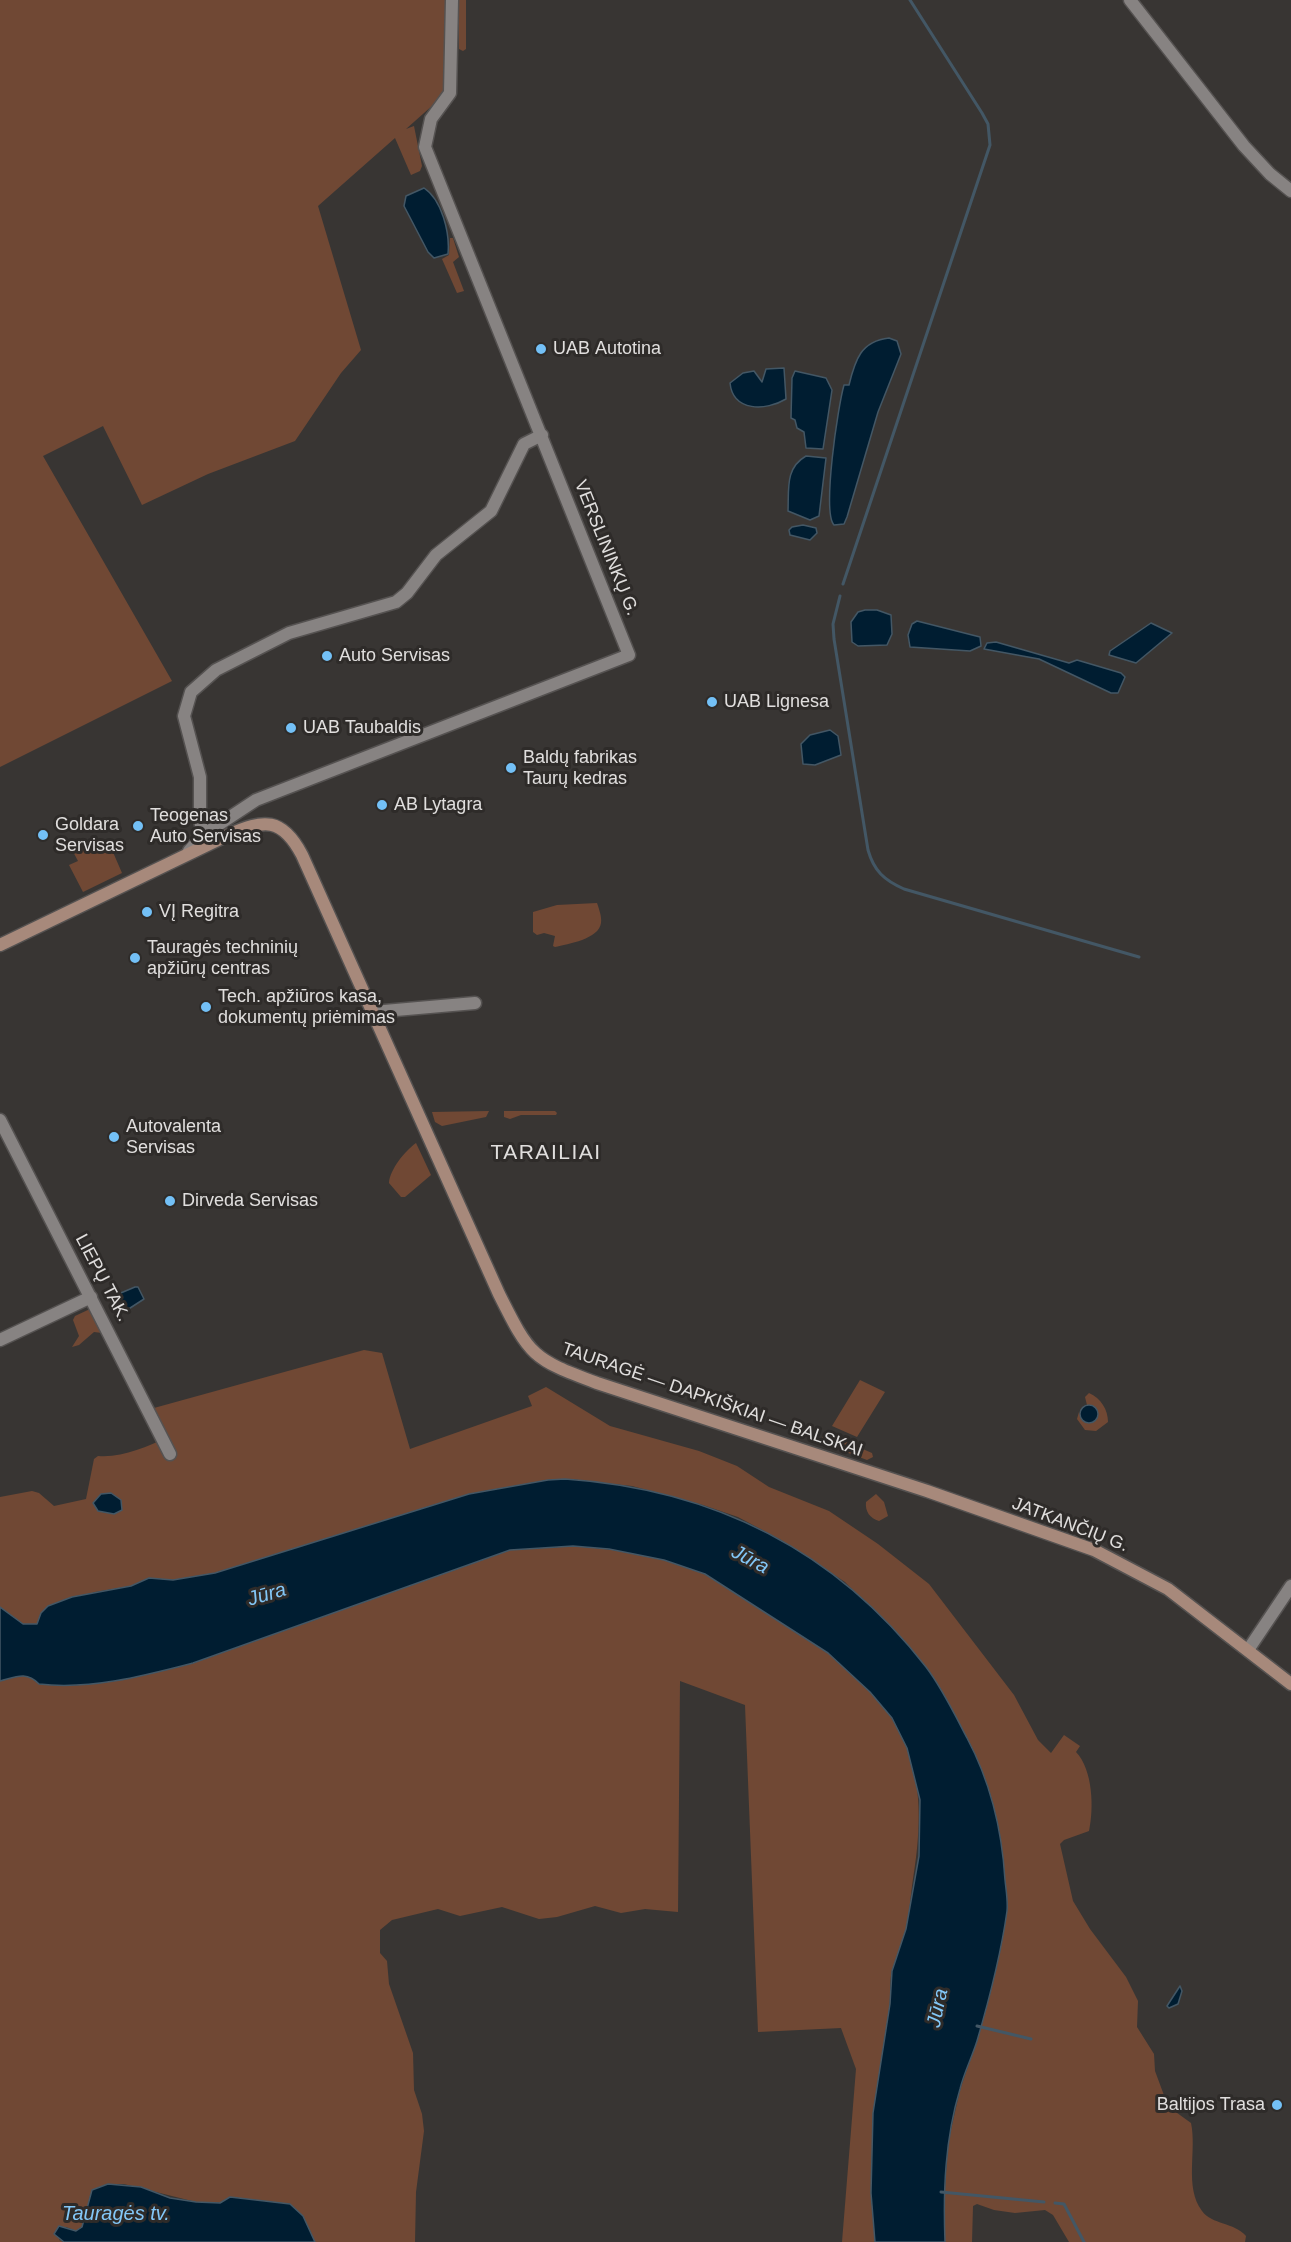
<!DOCTYPE html>
<html>
<head>
<meta charset="utf-8">
<style>
  body { margin:0 }
  canvas { display:block; background:#383533 }
</style>
</head>
<body>
<canvas width="1291" height="2242"></canvas>
<script>
const g = document.querySelector('canvas').getContext('2d');
g.lineJoin = 'round';
function paint(path, color) { g.fillStyle = color; g.fill(path, 'evenodd'); }
function strokePath(path, color, width, dash) { g.strokeStyle = color; g.lineWidth = width; g.lineCap = dash ? 'butt' : 'round'; g.setLineDash(dash || []); g.stroke(path); }
function drawText(font, color, halo, rows, align = 'center') {
  g.font = font + ' Arial,sans-serif'; g.lineWidth = 6; g.setLineDash([]); g.textBaseline = 'middle'; g.strokeStyle = halo; g.fillStyle = color; for (const [text, x, y, turn = 0] of rows) {
    g.save(); g.translate(x, y); g.rotate((+turn || 0) * Math.PI / 180); g.textAlign = isNaN(turn) ? turn : align; if (halo) g.strokeText(text, 0, 0); g.fillText(text, 0, 0); g.restore();
  }
}
paint(new Path2D(`
  M 0,0 L 447,0 L 446,85 L 442,97 L 406,129 L 414,126 L 422,166 L 420,171 L 411,175 L 395,138 L 318,206 L 361,350 L 341,373 L 295,441 L 208,474 L 142,505 L 103,426 L 43,456 L 172,681 L 0,767 Z
  M 459,0 L 466,0 L 466,49 L 463,51 L 459,49 Z
  M 450,238 L 453,238 L 459,257 L 453,262 L 464,291 L 457,293 L 442,259 L 449,255 Z
  M 75,841 L 91,847 L 109,843 L 122,873 L 83,892 L 69,865 L 78,861 L 69,844 Z
  M 597,903 C 599,909 602,917 601,923 C 599,939 568,944 555,947 L 553,946 L 555,936 L 544,933 L 537,935 L 533,932 L 533,912 L 557,905 Z
  M 489,1111 L 486,1117 L 442,1126 L 435,1122 L 432,1112 Z
  M 504,1111 L 555,1111 L 557,1113 L 556,1115 L 521,1115 L 510,1119 L 504,1117 Z
  M 416,1143 L 431,1175 L 405,1197 L 401,1197 L 389,1183 C 390,1169 405,1151 416,1143 Z
  M 90,1309 L 94,1311 L 102,1333 L 94,1332 L 79,1345 L 72,1347 L 79,1336 L 73,1320 L 75,1316 Z
  M 364,1350 L 382,1353 L 410,1449 L 532,1406 L 528,1396 L 546,1387 L 610,1426 L 699,1451 L 737,1466 L 769,1487 L 829,1511 L 878,1544 L 929,1584 L 1014,1695 L 1038,1740 L 1051,1753 L 1064,1735 L 1080,1746 L 1076,1752 C 1093,1770 1094,1808 1089,1831 L 1064,1840 L 1060,1844 L 1073,1901 L 1090,1929 L 1126,1977 L 1138,2001 L 1137,2027 L 1154,2054 L 1155,2071 L 1165,2098 L 1173,2110 L 1191,2123 C 1197,2151 1184,2187 1202,2211 C 1212,2225 1234,2222 1246,2236 L 1245,2242 L 1069,2242 L 1053,2215 L 1045,2210 L 1015,2213 L 994,2210 L 977,2204 L 973,2206 L 972,2242 L 945,2242 L 944,2202 L 948,2143 L 960,2090 L 977,2040 L 995,1965 L 960,1725 L 928,1669 L 845,1582 L 781,1540 L 738,1517 L 703,1505 L 632,1486 L 565,1479 L 483,1491 L 215,1573 L 173,1580 L 149,1578 L 131,1586 L 95,1592 L 41,1613 L 37,1624 L 23,1624 L 0,1607 L 0,1497 L 32,1491 L 39,1493 L 54,1506 L 86,1499 L 94,1459 L 98,1456 C 122,1458 146,1447 168,1437 L 154,1408 Z
  M 860,1380 L 885,1392 L 857,1437 L 832,1426 Z
  M 1089,1393 C 1101,1398 1108,1410 1108,1422 L 1096,1431 L 1085,1430 L 1077,1419 L 1079,1412 L 1082,1420 L 1090,1405 L 1087,1405 L 1085,1397 Z
  M 828,1434 L 872,1453 L 873,1457 L 867,1460 L 822,1443 L 822,1437 Z
  M 876,1494 L 884,1502 L 888,1516 L 879,1521 C 870,1518 865,1512 866,1502 Z
  M 573,1546 C 613,1549 671,1556 706,1575 C 738,1592 769,1613 798,1634 C 808,1641 820,1646 829,1653 C 916,1722 930,1781 912,1886 C 910,1901 909,1917 906,1931 C 902,1945 896,1957 892,1970 C 889,1983 891,1998 889,2011 C 876,2089 868,2162 875,2242 L 842,2242 L 856,2069 L 841,2028 L 758,2032 L 745,1705 L 680,1681 L 678,1912 L 645,1909 L 621,1913 L 595,1906 L 557,1917 L 539,1919 L 502,1907 L 460,1916 L 438,1909 L 392,1920 L 380,1930 L 380,1953 L 387,1961 L 389,1984 L 413,2053 L 414,2090 L 422,2114 L 424,2131 L 416,2192 L 415,2242 L 315,2242 L 290,2204 L 230,2197 L 220,2203 L 196,2202 L 124,2184 L 108,2184 L 92,2190 L 82,2227 L 76,2231 L 66,2227 L 59,2240 L 64,2242 L 0,2242 L 0,1681 C 8,1678 21,1673 30,1676 C 37,1678 38,1684 47,1685 L 162,1671 L 193,1663 L 510,1550 Z`), '#704834');
const water = new Path2D(`
  M 424,188 C 442,200 450,233 448,254 L 434,258 L 428,252 L 404,206 L 406,196 Z
  M 889,338 L 897,341 L 901,354 L 878,412 L 847,517 L 844,524 L 834,525 C 822,512 838,406 844,385 L 849,385 C 855,360 861,341 889,338 Z
  M 784,368 L 786,399 C 766,411 733,412 730,383 L 743,373 L 754,371 L 762,382 L 766,369 Z
  M 795,371 L 826,378 L 832,390 L 823,449 L 806,448 L 804,432 L 797,428 L 795,420 L 791,418 L 792,378 Z
  M 806,456 L 826,458 L 819,516 L 810,520 L 788,511 C 789,489 785,468 806,456 Z
  M 803,525 L 816,528 L 817,533 L 810,540 L 790,535 L 789,530 L 792,527 Z
  M 865,610 L 877,610 L 891,615 L 892,634 L 887,645 L 858,646 L 852,642 L 851,622 L 858,612 Z
  M 917,621 L 980,637 L 981,646 L 970,651 L 910,647 L 908,635 L 912,624 Z
  M 1151,623 L 1172,633 L 1136,663 L 1109,655 L 1110,651 Z
  M 996,642 L 1069,663 L 1077,660 L 1121,673 L 1125,677 L 1118,693 L 1111,693 L 1039,659 L 984,649 L 987,643 Z
  M 830,730 L 838,736 L 841,755 L 815,765 L 803,764 L 801,744 L 810,735 Z
  M 135,1287 L 138,1287 L 144,1299 L 127,1310 L 121,1310 L 114,1299 L 116,1295 Z
  M1080 1414a9 9 0 1 1 18 0a9 9 0 1 1-18 0Z
  M 565,1479 C 712,1489 835,1550 926,1667 C 942,1688 955,1715 967,1738 C 991,1783 1002,1830 1005,1880 C 1006,1890 1008,1901 1007,1911 C 1001,1954 989,2000 977,2041 C 972,2057 964,2073 960,2089 C 945,2139 943,2190 945,2242 L 875,2242 L 871,2193 L 873,2113 L 890,2004 L 892,1971 L 906,1929 L 919,1856 L 920,1800 L 907,1748 L 892,1718 L 870,1692 L 828,1653 L 705,1574 L 664,1560 L 609,1549 L 573,1546 L 510,1550 L 193,1663 C 143,1676 90,1690 39,1684 C 26,1671 16,1677 0,1681 L 0,1607 L 23,1624 L 37,1624 L 41,1613 L 48,1606 L 72,1597 L 131,1586 L 149,1578 L 173,1580 L 215,1573 L 469,1494 L 548,1480 Z
  M 111,1493 L 121,1500 L 122,1510 L 114,1514 L 98,1511 L 93,1503 L 101,1494 Z
  M 1180,1986 L 1182,1991 L 1178,2004 L 1169,2008 L 1167,2006 Z
  M 108,2184 L 141,2187 L 170,2198 L 196,2202 L 220,2203 L 230,2197 L 290,2204 L 303,2216 L 315,2242 L 64,2242 L 54,2234 L 59,2226 L 76,2231 L 82,2227 L 92,2190 Z`);
paint(water, '#001d31');
strokePath(water, '#435765', 1.5);
strokePath(new Path2D(`
  M 843,584 L 990,145 L 988,124 L 982,113 L 910,0
  M 840,596 L 833,624 L 834,639 L 868,850 C 874,871 884,880 904,889 L 1139,957
  M 977,2026 L 1031,2039
  M 941,2192 L 1044,2202
  M 1055,2203 L 1064,2204 L 1084,2242`), '#435765', 3);
const minor = new Path2D(`
  M 1130,0 L 1244,146 L 1270,174 L 1291,191
  M 203,835 L 200,820 L 200,777 L 184,716 L 191,692 L 216,670 L 289,633 L 396,602 L 407,593 L 436,555 L 491,511 L 524,444 L 542,435
  M 189,851 L 203,835 L 256,800 L 629,655 L 425,147 L 431,119 L 450,93 L 452,0
  M 373,1012 L 475,1003
  M 0,1120 L 170,1454
  M 0,1340 L 91,1297
  M 1248,1650 L 1291,1586`);
const secondary = new Path2D(`
  M 0,945 L 228,835 C 264,819 282,817 302,855 L 499,1294 C 530,1356 532,1359 597,1383 L 927,1491 L 1094,1550 L 1168,1589 L 1291,1684`);
strokePath(minor, '#555251', 15);
strokePath(secondary, '#555251', 15);
strokePath(minor, '#878382', 12);
strokePath(secondary, '#a7897b', 12);
for (const [x, y, r, color] of [
  [541,349,6,"#73c0f6"],
  [327,656,6,"#73c0f6"],
  [712,702,6,"#73c0f6"],
  [291,728,6,"#73c0f6"],
  [511,768,6,"#73c0f6"],
  [382,805,6,"#73c0f6"],
  [138,826,6,"#73c0f6"],
  [43,835,6,"#73c0f6"],
  [147,912,6,"#73c0f6"],
  [135,958,6,"#73c0f6"],
  [206,1007,6,"#73c0f6"],
  [114,1137,6,"#73c0f6"],
  [170,1201,6,"#73c0f6"],
  [1277,2105,6,"#73c0f6"]
]) { const dot = new Path2D(); dot.arc(x, y, r, 0, 2 * Math.PI); g.fillStyle = color; g.fill(dot); strokePath(dot, '#2e2b29', 2); }
drawText('18px', '#e0dedd', '#2e2b29', [
  ["UAB Autotina",553,349],
  ["Auto Servisas",339,656],
  ["UAB Lignesa",724,702],
  ["UAB Taubaldis",303,728],
  ["Baldų fabrikas",523,758],
  ["Taurų kedras",523,779],
  ["AB Lytagra",394,805],
  ["Teogenas",150,816],
  ["Auto Servisas",150,837],
  ["Goldara",55,825],
  ["Servisas",55,846],
  ["VĮ Regitra",159,912],
  ["Tauragės techninių",147,948],
  ["apžiūrų centras",147,969],
  ["Tech. apžiūros kasa,",218,997],
  ["dokumentų priėmimas",218,1018],
  ["Autovalenta",126,1127],
  ["Servisas",126,1148],
  ["Dirveda Servisas",182,1201],
  ["Baltijos Trasa",1265,2105,"right"]
], 'left');
drawText('18px', '#e0dedd', '#2e2b29', [
  ["VERSLININKŲ G.",606,548,68],
  ["LIEPŲ TAK.",102,1278,62],
  ["TAURAGĖ — DAPKIŠKIAI — BALSKAI",712,1400,19],
  ["JATKANČIŲ G.",1070,1525,21]
]);
drawText('italic 20px', '#83c7f7', '#2e2b29', [
  ["Jūra",750,1560,28],
  ["Jūra",267,1595,-16],
  ["Jūra",938,2008,-78],
  ["Tauragės tv.",116,2214]
]);
g.letterSpacing = '1.5px';
drawText('21px', '#e0dedd', '#2e2b29', [
  ["TARAILIAI",546,1153]
]);
g.letterSpacing = '0px';
</script>
</body>
</html>
